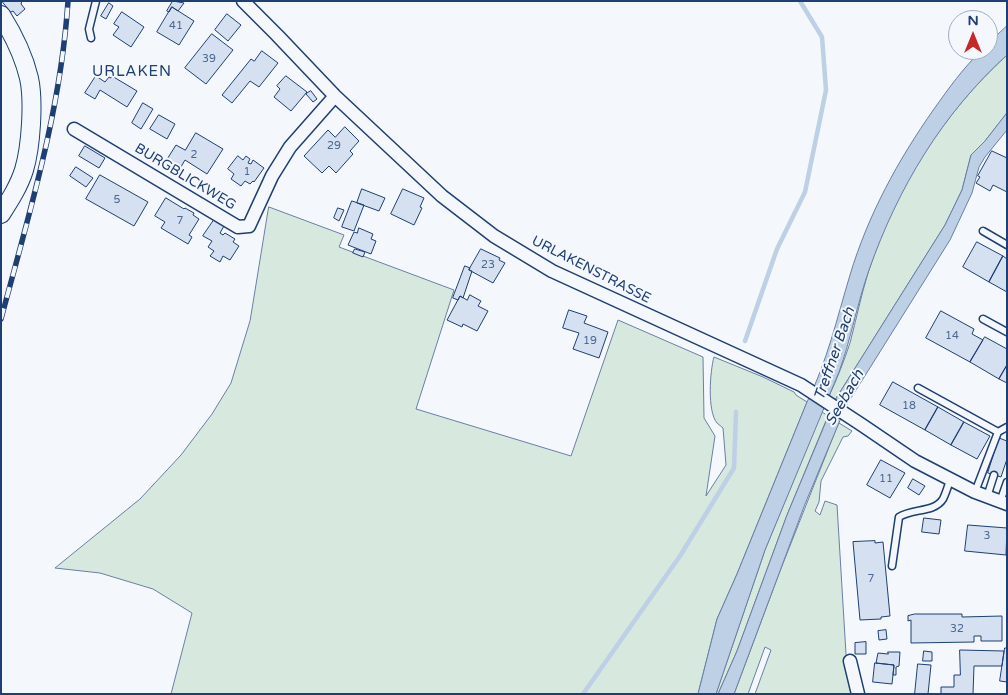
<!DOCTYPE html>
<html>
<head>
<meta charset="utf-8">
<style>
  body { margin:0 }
  #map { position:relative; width:1008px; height:695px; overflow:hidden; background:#f4f7fb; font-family:"Varela Round",sans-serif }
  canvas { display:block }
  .frame { position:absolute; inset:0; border:2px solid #1d3f73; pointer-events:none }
  .north { position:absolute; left:948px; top:10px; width:50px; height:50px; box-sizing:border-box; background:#f4f7fb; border:1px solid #9eadc5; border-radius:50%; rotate:0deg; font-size:14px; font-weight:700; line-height:20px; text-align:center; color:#1d3f73 }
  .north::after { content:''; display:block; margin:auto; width:18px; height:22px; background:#c62828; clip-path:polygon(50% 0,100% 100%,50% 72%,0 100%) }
</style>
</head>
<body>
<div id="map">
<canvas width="1008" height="695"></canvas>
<div class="frame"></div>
<div class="north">N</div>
</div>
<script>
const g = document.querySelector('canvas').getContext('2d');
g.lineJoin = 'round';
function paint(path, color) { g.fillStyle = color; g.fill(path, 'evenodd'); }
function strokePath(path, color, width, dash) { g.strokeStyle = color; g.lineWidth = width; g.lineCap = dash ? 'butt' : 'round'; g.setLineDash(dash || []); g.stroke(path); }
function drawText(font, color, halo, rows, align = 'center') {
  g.font = font + ' "Varela Round",sans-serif'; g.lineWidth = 4; g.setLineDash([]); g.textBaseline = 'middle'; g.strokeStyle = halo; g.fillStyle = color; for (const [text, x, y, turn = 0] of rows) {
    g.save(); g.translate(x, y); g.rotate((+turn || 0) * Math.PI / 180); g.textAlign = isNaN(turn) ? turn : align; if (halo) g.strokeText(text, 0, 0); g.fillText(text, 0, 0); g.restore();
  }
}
const green = new Path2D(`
  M 1007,55 L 1007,113 L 985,141 L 971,155 L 962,190 L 945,225 L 835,400 L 829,396 C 837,379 844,361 850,343 C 856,320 861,296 868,273 C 894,191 943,113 1007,55 Z
  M 269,207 L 344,235 L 339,247 L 454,290 L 416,409 L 571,456 L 618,320 L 703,357 L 704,418 L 715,436 L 706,496 L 726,465 L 723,428 C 721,426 719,425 717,423 C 707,411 710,371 714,357 L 763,377 L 794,392 L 796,395 L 807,402 L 737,574 L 717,619 L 698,694 L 171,694 L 192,613 L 153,589 L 100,573 L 55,568 L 140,499 L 181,455 L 212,414 L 231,383 L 250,321 Z
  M 822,412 L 828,416 L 787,515 L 737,651 L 718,694 L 716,694 L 765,550 Z
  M 839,423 L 852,431 L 848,436 L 843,437 L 821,481 L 819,502 L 815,511 L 820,515 L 825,501 L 837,505 L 846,654 L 853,694 L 755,694 L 771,650 L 765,647 L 748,694 L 734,694 L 780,571 Z`);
paint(green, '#d7e8df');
strokePath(green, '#687fa3', 1);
const water = new Path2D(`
  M 1007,26 L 1007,55 C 942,114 898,188 869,270 C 857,304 851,339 839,372 L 765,550 L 716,694 L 698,694 L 717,619 L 737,574 L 807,402 C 827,362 837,318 850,275 C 868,215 898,160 934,109 C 949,88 963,68 982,50 L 988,50 L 988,44 Z
  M 1007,113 L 1007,130 L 985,157 L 979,167 L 972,193 L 950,240 L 846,406 L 805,504 L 734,694 L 718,694 L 737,651 L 787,515 L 835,400 L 945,225 L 962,190 L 971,155 L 985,141 Z`);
paint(water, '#bed0e5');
strokePath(water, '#687fa3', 1);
strokePath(new Path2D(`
  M 745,341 L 777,249 L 805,192 L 826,90 L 822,37 L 800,1
  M 583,694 L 680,556 L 734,468 L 736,412`), '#bed0e5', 4.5);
const building = new Path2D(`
  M 2,1 L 22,1 L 21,4 L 25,9 L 17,16 L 13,11 L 11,12 Z
  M 173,1 L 184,3 L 178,11 L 172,7 L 169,12 L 167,11 Z
  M 109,3 L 113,6 L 106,19 L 101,16 Z
  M 172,7 L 194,21 L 179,45 L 157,32 Z
  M 122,12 L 144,27 L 131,47 L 113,35 L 119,27 L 114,24 Z
  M 227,14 L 241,25 L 228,41 L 215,30 Z
  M 212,34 L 233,50 L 206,84 L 185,68 Z
  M 262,51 L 278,63 L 259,87 L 250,81 L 232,103 L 222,95 L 251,59 L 254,61 Z
  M 96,76 L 105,82 L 109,77 L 111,78 L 112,76 L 137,91 L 127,107 L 100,90 L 95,99 L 85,93 Z
  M 286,76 L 307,92 L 291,111 L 274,97 L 280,89 L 277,86 Z
  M 311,91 L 317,99 L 313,102 L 306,94 Z
  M 143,103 L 153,109 L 141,129 L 132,123 Z
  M 159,115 L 175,124 L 167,139 L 150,129 Z
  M 345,127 L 359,141 L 350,151 L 353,154 L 336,173 L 329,166 L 322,173 L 304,156 L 328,130 L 335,137 Z
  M 196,133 L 223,149 L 207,174 L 185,160 L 178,172 L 164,164 L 176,145 L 185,150 Z
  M 85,146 L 105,158 L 99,168 L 79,156 Z
  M 992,151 L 1007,158 L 1007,192 L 993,185 L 990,191 L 976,183 L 980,177 L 978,176 Z
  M 238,156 L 243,160 L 246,156 L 250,159 L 248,163 L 251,164 L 253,160 L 264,168 L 254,182 L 253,181 L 250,184 L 245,181 L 241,186 L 231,179 L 234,174 L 228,169 Z
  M 76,167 L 93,178 L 86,187 L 70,176 Z
  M 100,175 L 148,202 L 134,226 L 86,199 Z
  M 362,189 L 385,198 L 379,211 L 357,203 Z
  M 403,189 L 424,198 L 420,207 L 422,208 L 414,225 L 391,214 Z
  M 166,198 L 184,209 L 185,208 L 194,213 L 193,215 L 199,219 L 189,235 L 192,237 L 188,244 L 161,228 L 165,222 L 155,216 Z
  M 352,201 L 364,205 L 354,231 L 342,227 Z
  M 338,208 L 344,210 L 339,221 L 334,218 Z
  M 214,220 L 224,226 L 220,233 L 223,235 L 225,233 L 235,239 L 233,242 L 239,246 L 230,260 L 223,256 L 220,262 L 210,256 L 214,251 L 208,247 L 212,241 L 203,236 Z
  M 359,228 L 373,234 L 371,239 L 376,241 L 371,254 L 348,245 L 354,232 L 357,233 Z
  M 977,242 L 1003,256 L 989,282 L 963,267 Z
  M 355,249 L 365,252 L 363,257 L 353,253 Z
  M 481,249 L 500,258 L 499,260 L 505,263 L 493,283 L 469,270 Z
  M 1003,256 L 1007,259 L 1007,292 L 989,282 Z
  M 465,266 L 470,268 L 469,270 L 472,271 L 463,298 L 460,296 L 458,300 L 453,298 Z
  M 470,295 L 481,301 L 478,306 L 488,311 L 477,331 L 463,324 L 462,327 L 447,320 L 460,296 L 467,300 Z
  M 569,310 L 587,316 L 584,323 L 608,332 L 599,358 L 573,349 L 579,333 L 563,328 Z
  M 941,311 L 974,329 L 972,334 L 983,340 L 970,362 L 926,338 Z
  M 985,337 L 1007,349 L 1007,365 L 999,379 L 970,362 Z
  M 1007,365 L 1007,383 L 999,379 Z
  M 893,382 L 938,407 L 925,430 L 880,405 Z
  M 938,407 L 964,422 L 951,445 L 925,430 Z
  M 964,422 L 990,436 L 977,459 L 951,445 Z
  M 999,438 L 1007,441 L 1007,459 L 1001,477 L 988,473 Z
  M 881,460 L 905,473 L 890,498 L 867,485 Z
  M 913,479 L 925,486 L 919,495 L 908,488 Z
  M 924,518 L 941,520 L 939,534 L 922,532 Z
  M 968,525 L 1007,528 L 1006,555 L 965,551 Z
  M 875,541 L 875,543 L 883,542 L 890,616 L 881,617 L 881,619 L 860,620 L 853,542 Z
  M 915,614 L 962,614 L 962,617 L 1002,616 L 1002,641 L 981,641 L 981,636 L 974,636 L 974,642 L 911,643 L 911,620 L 908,621 L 908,616 Z
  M 886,630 L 887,639 L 879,640 L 878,631 Z
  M 866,642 L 866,654 L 855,654 L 855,643 Z
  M 1005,648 L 1007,648 L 1007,682 L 1000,681 Z
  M 960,650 L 1004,651 L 1002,666 L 974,666 L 973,694 L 941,694 L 941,687 L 954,687 L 954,675 L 960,675 Z
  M 924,651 L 932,652 L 932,661 L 923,661 Z
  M 888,652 L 900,652 L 899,666 L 896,667 L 896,675 L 893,675 L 894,665 L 876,663 L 878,653 L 888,654 Z
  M 875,663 L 894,665 L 892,684 L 873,682 Z
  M 918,664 L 931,665 L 928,694 L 915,694 Z`);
paint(building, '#d5e0f0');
strokePath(building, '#1d3f73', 1);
const lane = new Path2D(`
  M 91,38 L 89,29 L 96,1
  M 983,231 L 1007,245
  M 983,319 L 1007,332
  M 918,388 L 998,432
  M 975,492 L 998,432 L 1007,427
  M 987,497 L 994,475
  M 1000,502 L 1007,482
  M 892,566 L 899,517 C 913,508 934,513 943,499 C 946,493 948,486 950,480`);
const street = new Path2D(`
  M 243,1 L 277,35 L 335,96 L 442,196 L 494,236 L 552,271 L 801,385 L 862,425 L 915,461 L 975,492 L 1007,504
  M 74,129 L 238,227 L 249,226 L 272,176 L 290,147 L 335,96
  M 850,661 L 858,694`);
const secondary = new Path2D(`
  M 1,15 C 13,34 24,57 29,78 C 34,101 31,147 24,170 C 19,186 10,200 1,214`);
strokePath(lane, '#1d3f73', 9);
strokePath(street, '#1d3f73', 15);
strokePath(secondary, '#1d3f73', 20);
strokePath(lane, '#f4f7fb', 6);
strokePath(street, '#f4f7fb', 12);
strokePath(secondary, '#f4f7fb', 18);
const rail = new Path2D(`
  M 1,319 C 29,214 61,110 68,1`);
strokePath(rail, '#1d3f73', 5.5);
strokePath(rail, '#f4f7fb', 4, [11]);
drawText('11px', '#4b6792', null, [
  ["41",176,26],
  ["39",209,59],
  ["29",334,146],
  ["2",194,155],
  ["1",247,172],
  ["5",117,200],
  ["7",180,221],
  ["23",488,265],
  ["14",952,336],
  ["19",590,341],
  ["18",909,406],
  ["11",886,479],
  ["3",987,536],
  ["7",871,579],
  ["32",957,629]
]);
drawText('14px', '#1d3f73', '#f4f7fb', [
  ["BURGBLICKWEG",185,177,31],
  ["URLAKENSTRASSE",591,270,27]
]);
g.letterSpacing = '1px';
drawText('15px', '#1d3f73', '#f4f7fb', [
  ["URLAKEN",132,72]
]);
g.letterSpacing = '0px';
drawText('italic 15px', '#1d3f73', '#f4f7fb', [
  ["Treffner Bach",835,354,-71],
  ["Seebach",845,398,-60]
]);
</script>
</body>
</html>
